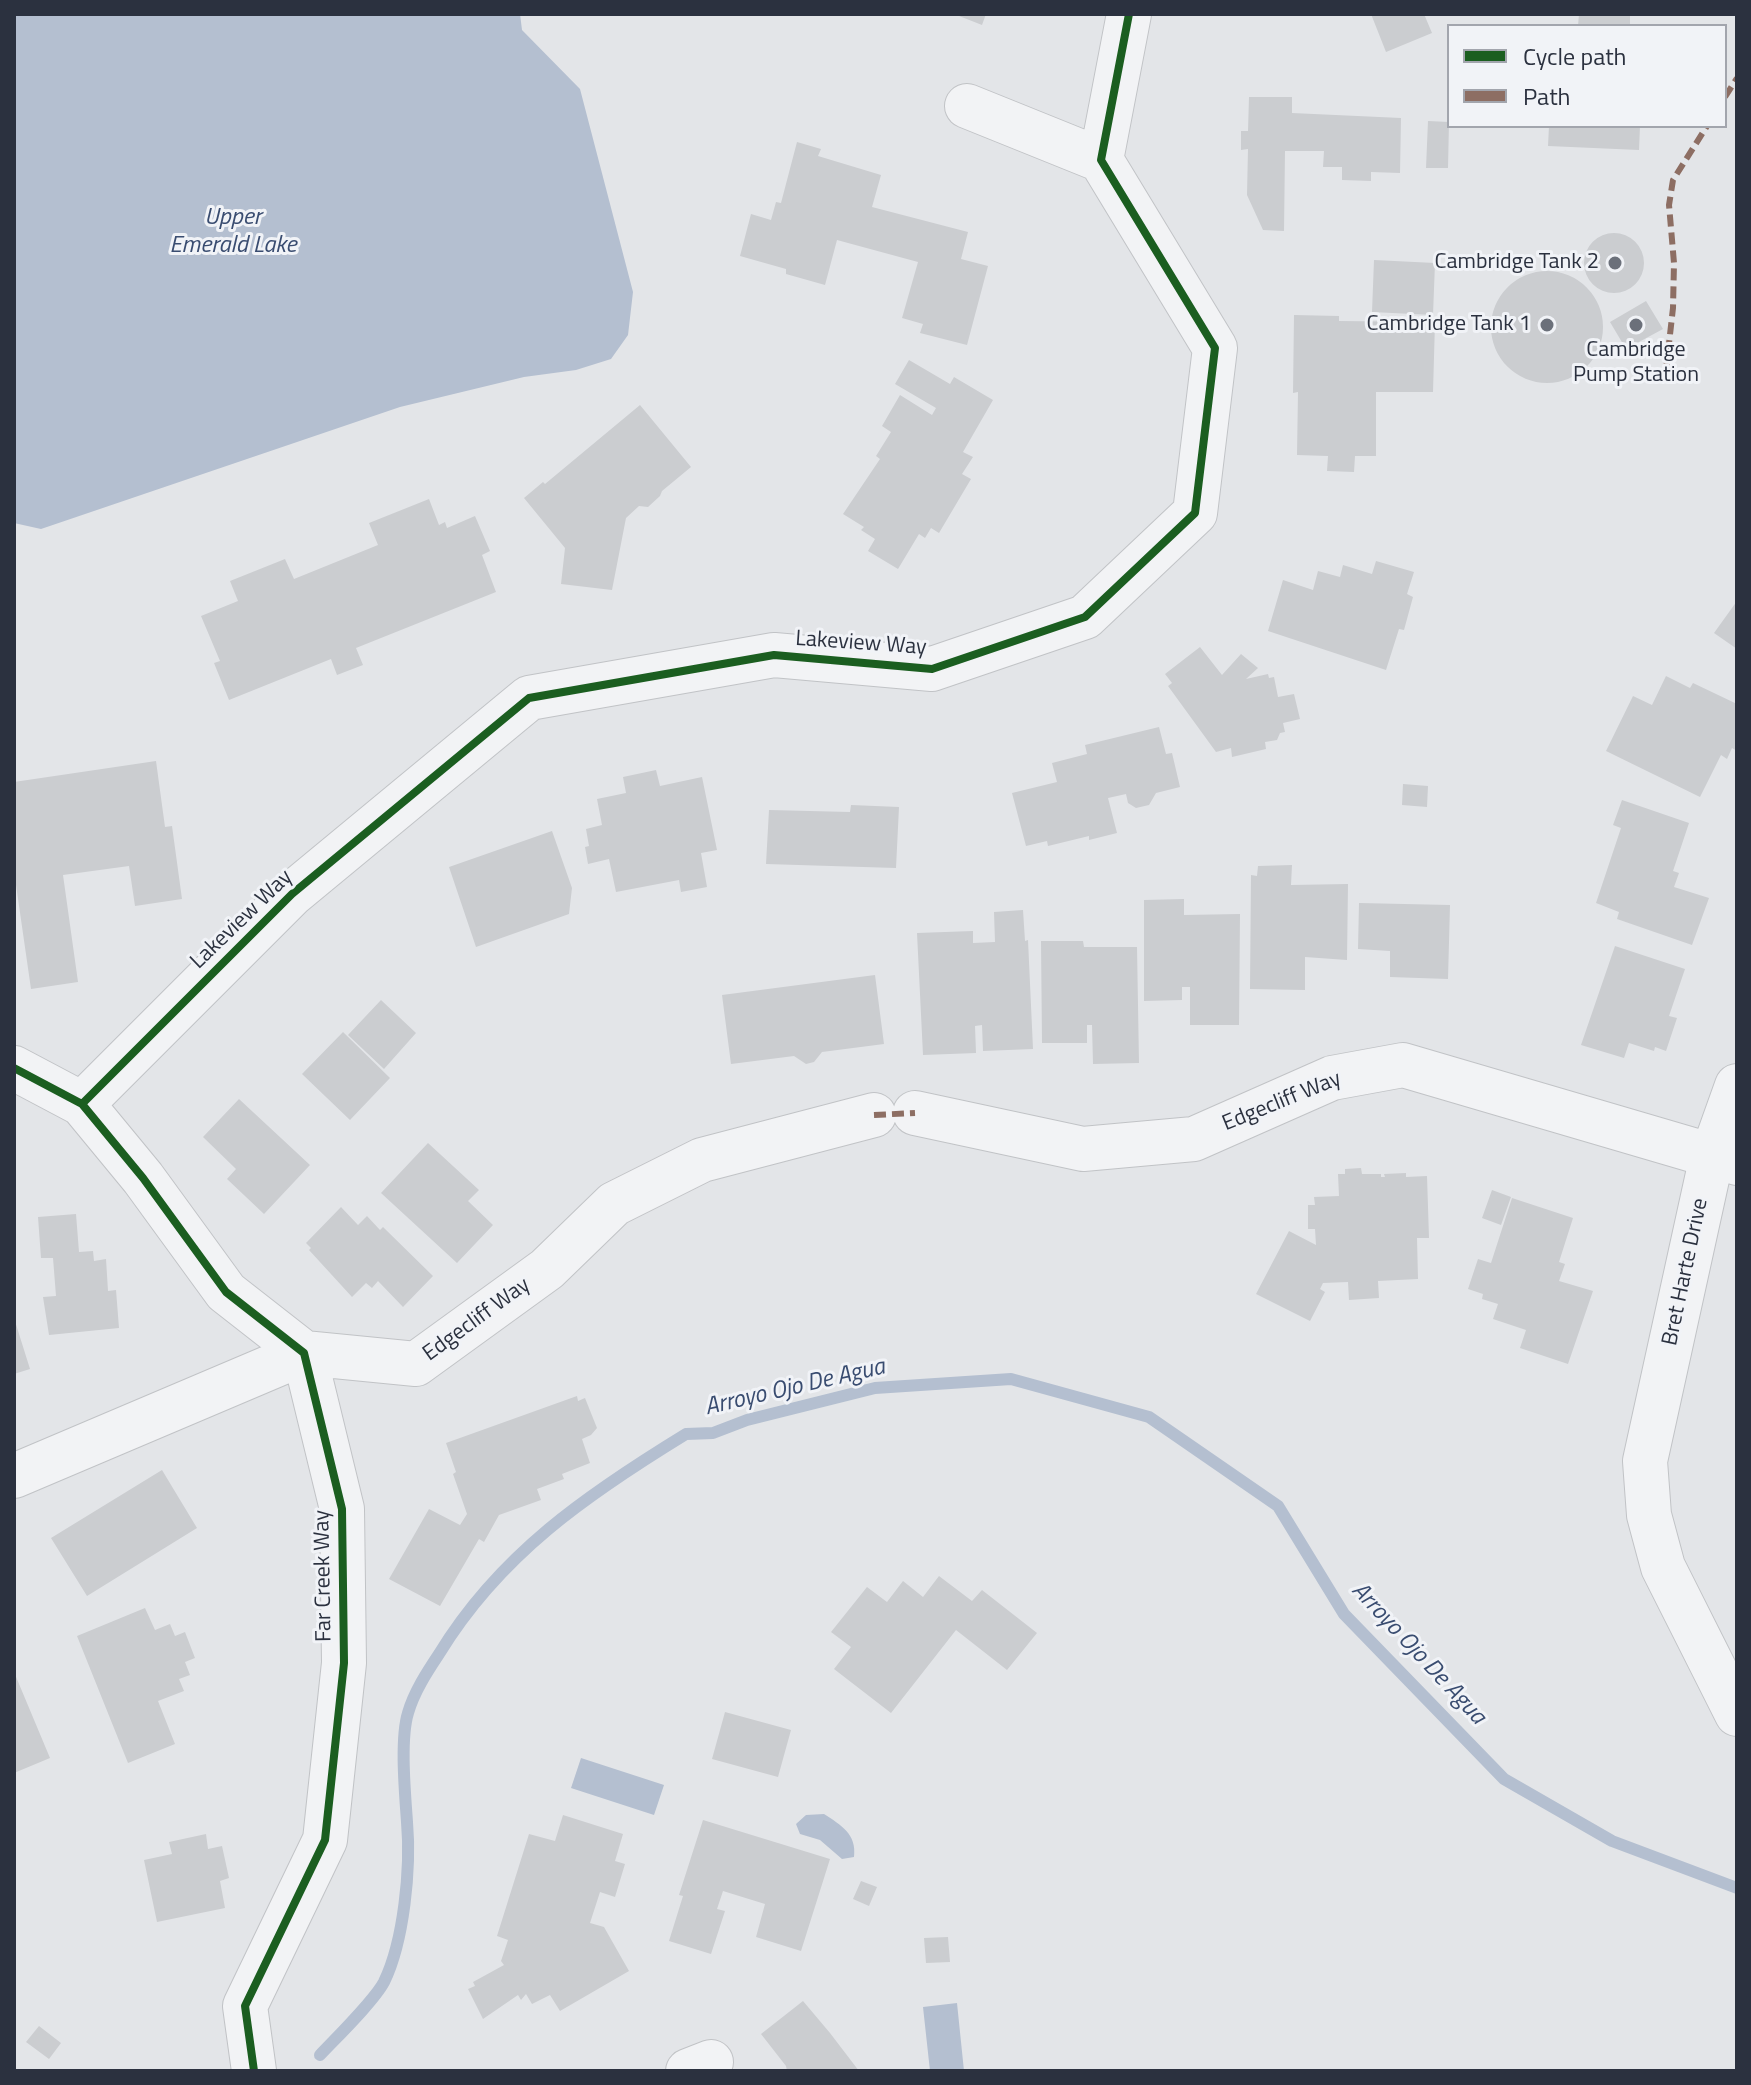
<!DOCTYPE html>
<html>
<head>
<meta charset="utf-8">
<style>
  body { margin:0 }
  #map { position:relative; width:1751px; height:2085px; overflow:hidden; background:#e3e5e8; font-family:"Titillium Web",sans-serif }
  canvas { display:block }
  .frame { position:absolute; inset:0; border:16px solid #2b313f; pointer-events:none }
  .legend { position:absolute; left:1447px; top:24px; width:280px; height:104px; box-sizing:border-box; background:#f1f3f7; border:2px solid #a2a5ad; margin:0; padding:10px 14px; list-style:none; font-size:24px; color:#2b313f }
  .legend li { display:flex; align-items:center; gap:16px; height:40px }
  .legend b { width:40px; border:2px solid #a2a5ad }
</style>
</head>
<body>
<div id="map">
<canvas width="1751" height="2085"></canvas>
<div class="frame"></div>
<ul class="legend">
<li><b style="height:10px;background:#1b5e20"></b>Cycle path</li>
<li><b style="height:10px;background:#8d6e63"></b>Path</li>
</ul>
</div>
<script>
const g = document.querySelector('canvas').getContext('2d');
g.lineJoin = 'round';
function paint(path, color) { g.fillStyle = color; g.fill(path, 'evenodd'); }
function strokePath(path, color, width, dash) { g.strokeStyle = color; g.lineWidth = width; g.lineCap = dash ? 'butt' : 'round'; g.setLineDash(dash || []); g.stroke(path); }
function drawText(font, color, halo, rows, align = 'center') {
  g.font = font + ' "Titillium Web",sans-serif'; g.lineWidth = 6; g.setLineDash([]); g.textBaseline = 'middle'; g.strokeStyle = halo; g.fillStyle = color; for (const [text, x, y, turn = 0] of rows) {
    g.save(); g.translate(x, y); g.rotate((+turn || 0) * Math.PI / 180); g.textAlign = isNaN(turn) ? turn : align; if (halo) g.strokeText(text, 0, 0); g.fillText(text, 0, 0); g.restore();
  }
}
paint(new Path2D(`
  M 14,14 L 520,14 L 522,30 L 580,89 L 633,292 L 628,335 L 611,359 L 576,370 L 524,377 L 400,407 L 41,529 L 14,523 Z
  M 581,1758 L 664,1785 L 654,1815 L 571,1788 Z
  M 824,1814 C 841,1825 857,1834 854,1857 L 842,1859 L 820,1840 L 800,1834 L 796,1824 L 806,1815 Z
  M 957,2003 L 964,2071 L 930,2071 L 923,2007 Z`), '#b4bfd0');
strokePath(new Path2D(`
  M 320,2055 C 336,2038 374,2001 384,1982 C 404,1941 411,1868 407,1822 C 405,1793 400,1739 408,1713 C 414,1692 427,1672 439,1654 C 500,1554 588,1494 686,1434 L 713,1433 L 747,1420 L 875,1388 L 1011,1379 L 1149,1417 L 1278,1506 L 1344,1614 L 1504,1779 L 1612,1841 L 1737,1888`), '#b4bfd0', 12);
paint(new Path2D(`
  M 954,14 L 986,14 L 982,25 Z
  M 1371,14 L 1424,14 L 1432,33 L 1386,52 Z
  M 1579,14 L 1630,14 L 1630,26 L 1578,26 Z
  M 1249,97 L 1292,97 L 1292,113 L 1401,118 L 1400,173 L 1371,172 L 1371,181 L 1342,180 L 1342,167 L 1323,167 L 1324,151 L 1285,151 L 1284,231 L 1263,230 L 1247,195 L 1248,149 L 1241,150 L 1241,131 L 1248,131 Z
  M 1428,121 L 1449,122 L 1448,168 L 1426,168 Z
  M 1549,126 L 1640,126 L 1639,150 L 1548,146 Z
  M 797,142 L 821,149 L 818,156 L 881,175 L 872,207 L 968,232 L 961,259 L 988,266 L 967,345 L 920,333 L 923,324 L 902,318 L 918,262 L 837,240 L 825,285 L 786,274 L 786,269 L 740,256 L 751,214 L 771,220 L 776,202 L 781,203 Z
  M1584 263a30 30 0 1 1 60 0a30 30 0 1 1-60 0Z
  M 1374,260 L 1435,263 L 1433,315 L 1372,312 Z
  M1491 327a56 56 0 1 1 112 0a56 56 0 1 1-112 0Z
  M 1646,301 L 1663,329 L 1626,349 L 1610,322 Z
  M 1294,315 L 1339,316 L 1339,321 L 1435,322 L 1433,392 L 1376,392 L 1376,456 L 1355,456 L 1354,472 L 1327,471 L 1328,456 L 1297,455 L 1298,392 L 1293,393 Z
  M 909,360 L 950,384 L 954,377 L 993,400 L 963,452 L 973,457 L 962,474 L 971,479 L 939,533 L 931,528 L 925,538 L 919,534 L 898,569 L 868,551 L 875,539 L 861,530 L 864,527 L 843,514 L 880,459 L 876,456 L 891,432 L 882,426 L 900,395 L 932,415 L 936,408 L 895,384 Z
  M 640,405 L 691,467 L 662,491 L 660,496 L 648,507 L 639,506 L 626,518 L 612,590 L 561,584 L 565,548 L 524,498 L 543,482 L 545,484 Z
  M 429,499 L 439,525 L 445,522 L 447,528 L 475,516 L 490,551 L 482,555 L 496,592 L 356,648 L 363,665 L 337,675 L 331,659 L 229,700 L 214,663 L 220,661 L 201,616 L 238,601 L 230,581 L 285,559 L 294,579 L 378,545 L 369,523 Z
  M 1376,561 L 1414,572 L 1407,594 L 1413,597 L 1404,630 L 1399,629 L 1386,670 L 1268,631 L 1283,580 L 1313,590 L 1318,571 L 1340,577 L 1343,565 L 1372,574 Z
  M 1737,601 L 1737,649 L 1714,633 Z
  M 1200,647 L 1222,675 L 1241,654 L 1258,668 L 1246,679 L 1268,674 L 1269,678 L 1274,677 L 1278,697 L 1294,694 L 1300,719 L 1283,723 L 1285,732 L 1280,733 L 1277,740 L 1265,742 L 1266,749 L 1232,757 L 1231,748 L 1216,752 L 1168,686 L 1172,683 L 1165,674 Z
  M 1666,676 L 1690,688 L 1693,683 L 1737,704 L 1737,751 L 1732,748 L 1727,759 L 1721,755 L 1700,797 L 1606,751 L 1633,696 L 1652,705 Z
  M 1159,727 L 1166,754 L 1172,753 L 1180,787 L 1156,793 L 1149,805 L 1136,808 L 1128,803 L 1126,794 L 1108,798 L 1117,833 L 1089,840 L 1089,836 L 1048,846 L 1047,841 L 1026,846 L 1012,793 L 1057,782 L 1052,763 L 1087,754 L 1085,745 Z
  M 156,761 L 165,827 L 172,826 L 182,899 L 135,906 L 129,866 L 63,875 L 78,982 L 31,989 L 14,871 L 14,782 Z
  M 656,770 L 660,786 L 702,777 L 717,850 L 701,853 L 707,887 L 681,892 L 679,880 L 616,892 L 609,859 L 588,864 L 585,847 L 589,846 L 586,829 L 602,825 L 597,799 L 626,793 L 623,777 Z
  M 1403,784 L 1428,786 L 1427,807 L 1402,805 Z
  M 1622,800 L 1689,823 L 1673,871 L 1679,873 L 1674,887 L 1709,898 L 1692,945 L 1617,919 L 1619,912 L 1596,903 L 1621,828 L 1613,825 Z
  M 851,805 L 899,807 L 896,868 L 766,864 L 769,810 L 850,812 Z
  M 552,831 L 572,888 L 569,914 L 476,947 L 449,867 Z
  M 1292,865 L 1291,885 L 1348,884 L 1347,960 L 1305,957 L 1305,990 L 1250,989 L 1251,875 L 1257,876 L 1258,866 Z
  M 1184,899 L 1184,915 L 1240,914 L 1239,1025 L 1190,1025 L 1190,987 L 1182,987 L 1182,1000 L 1144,1001 L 1144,900 Z
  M 1359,903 L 1450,905 L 1448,979 L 1390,977 L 1390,951 L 1358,949 Z
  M 1023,910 L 1025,941 L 1028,940 L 1033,1049 L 983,1051 L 982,1025 L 975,1026 L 976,1053 L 923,1055 L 917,933 L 973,931 L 973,943 L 995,942 L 994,912 Z
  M 1041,941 L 1083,941 L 1084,947 L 1137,947 L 1139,1063 L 1093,1064 L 1092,1025 L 1087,1025 L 1087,1043 L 1042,1043 Z
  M 1615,946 L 1685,969 L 1669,1016 L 1677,1018 L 1666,1051 L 1655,1047 L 1654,1051 L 1629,1043 L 1624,1058 L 1581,1045 Z
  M 875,975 L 884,1044 L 822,1052 L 814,1062 L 806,1064 L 794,1056 L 731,1064 L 722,995 Z
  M 381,1000 L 416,1033 L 384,1069 L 348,1035 Z
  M 343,1032 L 390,1078 L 350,1120 L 302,1074 Z
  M 239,1099 L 310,1165 L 264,1214 L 227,1179 L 236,1169 L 203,1137 Z
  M 428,1143 L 479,1190 L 468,1201 L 493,1225 L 457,1263 L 381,1193 Z
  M 1361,1168 L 1362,1174 L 1381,1174 L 1381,1177 L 1385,1177 L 1384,1174 L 1406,1173 L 1406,1177 L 1427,1176 L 1429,1238 L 1417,1238 L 1418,1279 L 1378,1281 L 1379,1298 L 1349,1300 L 1348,1282 L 1323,1283 L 1320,1289 L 1325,1292 L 1310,1321 L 1256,1294 L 1289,1231 L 1316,1245 L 1315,1229 L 1308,1229 L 1308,1205 L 1315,1205 L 1314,1197 L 1339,1196 L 1338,1174 L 1345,1174 L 1345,1169 Z
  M 1492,1190 L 1511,1197 L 1501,1225 L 1482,1218 Z
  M 1512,1198 L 1573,1218 L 1559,1262 L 1565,1264 L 1559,1281 L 1593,1291 L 1568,1364 L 1520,1348 L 1526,1330 L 1493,1319 L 1498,1304 L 1482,1299 L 1483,1294 L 1468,1289 L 1478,1259 L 1491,1263 Z
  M 341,1207 L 358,1225 L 367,1216 L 380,1230 L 383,1227 L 433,1276 L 403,1307 L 378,1281 L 372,1288 L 366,1283 L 352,1297 L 309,1250 L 311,1248 L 306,1243 Z
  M 76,1214 L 79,1252 L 93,1251 L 94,1261 L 106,1259 L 108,1291 L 116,1290 L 119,1328 L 49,1335 L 43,1297 L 56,1296 L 53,1258 L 41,1258 L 38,1217 Z
  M 14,1318 L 30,1369 L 14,1374 Z
  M 577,1396 L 578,1401 L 585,1398 L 597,1428 L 591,1435 L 582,1439 L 590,1463 L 562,1474 L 564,1479 L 537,1489 L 541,1500 L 499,1515 L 484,1542 L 479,1539 L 440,1606 L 389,1579 L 429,1509 L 460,1525 L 467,1514 L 453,1474 L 456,1472 L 446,1443 Z
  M 162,1470 L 197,1528 L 87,1596 L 51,1538 Z
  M 939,1576 L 972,1601 L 982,1590 L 1037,1633 L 1007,1670 L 956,1630 L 891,1713 L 834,1669 L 851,1647 L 831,1632 L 867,1587 L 887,1602 L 903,1581 L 923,1597 Z
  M 145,1608 L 155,1630 L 170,1624 L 175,1636 L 185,1632 L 195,1658 L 185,1662 L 190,1675 L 179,1679 L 184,1691 L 158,1701 L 175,1744 L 128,1763 L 77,1636 Z
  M 14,1672 L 50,1758 L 14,1773 Z
  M 725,1712 L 791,1730 L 778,1777 L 712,1759 Z
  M 563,1815 L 623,1834 L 615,1861 L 625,1864 L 615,1897 L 600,1892 L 590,1923 L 604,1927 L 629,1971 L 560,2011 L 550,1995 L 532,2004 L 526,1994 L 521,2000 L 518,1995 L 483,2019 L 468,1989 L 475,1986 L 473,1982 L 504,1965 L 501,1961 L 508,1940 L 497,1936 L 529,1834 L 555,1841 Z
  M 703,1820 L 830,1859 L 801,1951 L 756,1937 L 765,1904 L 723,1891 L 717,1909 L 725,1911 L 711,1954 L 669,1941 L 683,1896 L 679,1895 Z
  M 206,1834 L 208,1849 L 222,1846 L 229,1878 L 220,1881 L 225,1908 L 157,1922 L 144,1860 L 172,1854 L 169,1842 Z
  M 861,1881 L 877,1887 L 869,1906 L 853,1899 Z
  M 948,1937 L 950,1962 L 926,1963 L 924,1938 Z
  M 803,2001 L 830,2033 L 859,2071 L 787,2071 L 786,2066 L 761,2034 Z
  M 39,2026 L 61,2043 L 49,2059 L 26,2042 Z`), '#cbcdd0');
const minor = new Path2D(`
  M 967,106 L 1101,160
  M 14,1068 L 82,1104 L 143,1178 L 226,1292 L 304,1353 L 342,1509 L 344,1663 L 325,1840 L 245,2006 L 254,2071
  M 1737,1086 L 1712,1156 L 1645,1461 L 1649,1515 L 1663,1567 L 1737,1714
  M 82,1104 L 292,894 L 529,698 L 774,655 L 932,669 L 1085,617 L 1195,513 L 1215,348 L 1101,160 L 1129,14
  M 915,1113 L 1083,1149 L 1194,1139 L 1332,1078 L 1403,1065 L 1737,1163
  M 14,1476 L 304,1353 L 416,1364 L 547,1269 L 614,1204 L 702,1160 L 874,1115
  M 688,2071 L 711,2062`);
strokePath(minor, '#c1c3c6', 46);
strokePath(minor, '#f2f3f5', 44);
strokePath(new Path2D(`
  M 1725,97 L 1737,78
  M 1666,370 L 1673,308 L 1674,263 L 1669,205 L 1673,180 L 1707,126
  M 874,1115 L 915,1113`), '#8d6e63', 6, [12, 6]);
strokePath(new Path2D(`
  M 14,1068 L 82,1104 L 143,1178 L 226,1292 L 304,1353 L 342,1509 L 344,1663 L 325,1840 L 245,2006 L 254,2071
  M 82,1104 L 292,894 L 529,698 L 774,655 L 932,669 L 1085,617 L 1195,513 L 1215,348 L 1101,160 L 1129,14`), '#1b5e20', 8);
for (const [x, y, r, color] of [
  [1615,263,8,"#6b707a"],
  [1547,325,8,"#6b707a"],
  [1636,325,8,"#6b707a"]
]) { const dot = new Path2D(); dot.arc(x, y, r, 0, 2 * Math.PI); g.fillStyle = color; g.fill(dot); strokePath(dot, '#f1f3f7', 3); }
drawText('22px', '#2b313f', '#f1f3f7', [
  ["Cambridge Tank 2",1599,263],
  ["Cambridge Tank 1",1531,325],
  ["Cambridge",1636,351,"center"],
  ["Pump Station",1636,376,"center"]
], 'right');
drawText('22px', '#2b313f', '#f1f3f7', [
  ["Lakeview Way",861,644,4],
  ["Lakeview Way",242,920,-44],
  ["Edgecliff Way",1282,1102,-22],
  ["Bret Harte Drive",1686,1272,-78],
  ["Edgecliff Way",477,1320,-36],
  ["Far Creek Way",324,1576,-91]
]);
drawText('italic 24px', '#394c70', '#f1f3f7', [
  ["Upper",233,218],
  ["Emerald Lake",233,246],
  ["Arroyo Ojo De Agua",795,1388,-13],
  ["Arroyo Ojo De Agua",1418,1654,47]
]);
</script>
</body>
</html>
